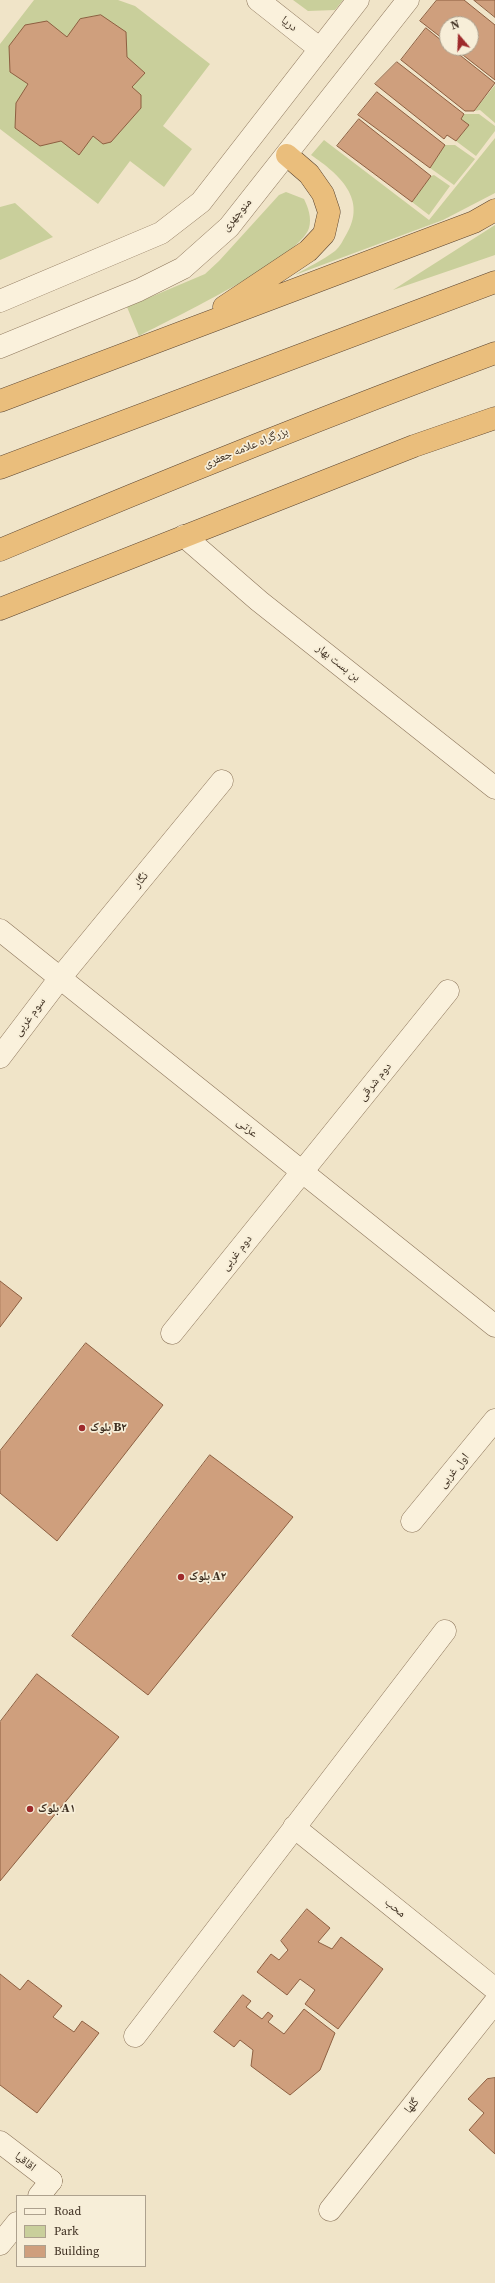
<!DOCTYPE html>
<html>
<head>
<meta charset="utf-8">
<style>
  body { margin:0 }
  #map { position:relative; width:495px; height:2283px; overflow:hidden; background:#f0e4c8; font-family:"Source Serif 4",serif }
  canvas { display:block }
  .legend { position:absolute; left:16px; top:2195px; width:130px; height:72px; box-sizing:border-box; background:#f7eed8; border:1px solid #ada18e; margin:0; padding:5px 7px; list-style:none; font-size:12px; color:#3d2e20 }
  .legend li { display:flex; align-items:center; gap:8px; height:20px }
  .legend b { width:20px; border:1px solid #ada18e }
  .north { position:absolute; left:439px; top:16px; width:40px; height:40px; box-sizing:border-box; background:#f7eed8; border:1px solid #ada18e; border-radius:50%; rotate:341deg; font-size:11px; font-weight:700; line-height:16px; text-align:center; color:#3d2e20 }
  .north::after { content:''; display:block; margin:auto; width:14px; height:18px; background:#9e2a2b; clip-path:polygon(50% 0,100% 100%,50% 72%,0 100%) }
</style>
</head>
<body>
<div id="map">
<canvas width="495" height="2283"></canvas>
<ul class="legend">
<li><b style="height:5px;background:#faf1dc"></b>Road</li>
<li><b style="height:11px;background:#c9cf9b"></b>Park</li>
<li><b style="height:11px;background:#cf9f7d"></b>Building</li>
</ul>
<div class="north">N</div>
</div>
<script>
const g = document.querySelector('canvas').getContext('2d');
g.lineJoin = 'round';
function paint(path, color) { g.fillStyle = color; g.fill(path, 'evenodd'); }
function strokePath(path, color, width, dash) { g.strokeStyle = color; g.lineWidth = width; g.lineCap = dash ? 'butt' : 'round'; g.setLineDash(dash || []); g.stroke(path); }
function drawText(font, color, halo, rows, align = 'center') {
  g.font = font + ' "Source Serif 4","Noto Naskh Arabic",serif'; g.lineWidth = 3.5; g.setLineDash([]); g.textBaseline = 'middle'; g.strokeStyle = halo; g.fillStyle = color; for (const [text, x, y, turn = 0] of rows) {
    g.save(); g.translate(x, y); g.rotate((+turn || 0) * Math.PI / 180); g.textAlign = isNaN(turn) ? turn : align; if (halo) g.strokeText(text, 0, 0); g.fillText(text, 0, 0); g.restore();
  }
}
paint(new Path2D(`
  M 34,0 L 118,0 L 135,6 L 210,64 L 163,126 L 192,149 L 164,187 L 130,161 L 98,204 L 0,129 L 0,44 Z
  M 293,0 L 343,0 L 335,10 L 308,11 Z
  M 495,85 L 495,123 L 480,110 L 474,111 Z
  M 464,114 L 479,114 L 495,126 L 495,131 L 476,156 L 456,141 L 468,126 L 461,119 Z
  M 495,138 L 495,193 L 443,220 L 295,275 C 308,267 323,260 335,251 C 340,247 343,240 346,235 C 368,199 339,174 311,155 L 324,140 L 429,220 Z
  M 445,145 L 455,145 L 475,159 L 454,185 L 430,168 Z
  M 434,175 L 450,186 L 429,215 L 412,202 L 431,176 Z
  M 286,192 L 304,199 C 308,207 312,218 309,228 C 300,258 171,319 139,336 L 127,307 L 205,274 L 219,261 L 279,195 Z
  M 15,203 L 53,237 L 0,260 L 0,207 Z
  M 495,225 L 495,255 L 393,290 Z`), '#c9cf9b');
const building = new Path2D(`
  M 437,0 L 464,0 L 495,25 L 495,80 L 454,48 L 471,48 L 471,24 L 447,24 L 447,42 L 420,21 Z
  M 474,0 L 495,0 L 495,17 Z
  M 101,15 L 126,32 L 127,57 L 145,73 L 132,87 L 141,95 L 141,108 L 111,142 L 103,144 L 93,136 L 79,155 L 61,141 L 40,146 L 15,128 L 16,103 L 28,84 L 10,72 L 9,46 L 25,25 L 47,21 L 67,37 L 80,19 Z
  M 426,28 L 447,45 L 447,48 L 451,48 L 495,83 L 474,111 L 465,111 L 401,60 Z
  M 397,62 L 464,114 L 461,119 L 469,125 L 456,141 L 447,135 L 444,139 L 375,84 Z
  M 377,92 L 445,145 L 430,168 L 358,115 Z
  M 359,119 L 431,176 L 412,202 L 337,146 Z
  M 0,1281 L 22,1298 L 0,1327 Z
  M 86,1343 L 163,1405 L 57,1541 L 0,1493 L 0,1451 Z
  M 210,1455 L 293,1517 L 148,1695 L 72,1636 Z
  M 37,1674 L 119,1737 L 0,1881 L 0,1722 Z
  M 307,1909 L 330,1928 L 318,1942 L 332,1949 L 341,1937 L 383,1969 L 338,2029 L 305,2004 L 315,1990 L 300,1979 L 287,1995 L 257,1972 L 271,1954 L 279,1960 L 288,1950 L 281,1941 Z
  M 0,1974 L 20,1990 L 28,1980 L 62,2006 L 53,2017 L 74,2032 L 82,2021 L 99,2033 L 37,2113 L 0,2085 Z
  M 243,1995 L 251,2001 L 246,2007 L 262,2019 L 268,2012 L 273,2016 L 268,2022 L 284,2034 L 304,2009 L 335,2033 L 320,2070 L 290,2095 L 251,2066 L 253,2050 L 240,2040 L 234,2047 L 214,2032 Z
  M 495,2078 L 495,2154 L 469,2130 L 484,2113 L 468,2099 L 487,2079 Z`);
paint(building, '#cf9f7d');
strokePath(building, '#8d5f41', 1);
const service = new Path2D(`
  M 39,2196 L 51,2181
  M 0,2244 L 17,2223`);
const minor = new Path2D(`
  M 184,536 L 259,601 L 495,788
  M 0,1057 L 60,978 L 222,781
  M 172,1333 L 448,991
  M 412,1521 L 495,1420
  M 294,1827 L 495,1989
  M 135,2036 L 445,1631
  M 0,2142 L 51,2181
  M 330,2210 L 495,2002`);
const tertiary = new Path2D(`
  M 258,0 L 320,49
  M 0,301 L 161,233 L 201,202 L 358,0
  M 0,347 L 139,290 L 183,268 L 229,227 L 408,0
  M 0,930 L 495,1326`);
const trunk = new Path2D(`
  M 224,307 L 308,251 L 324,234 L 329,212 L 323,194 L 309,174 L 287,155
  M 0,401 L 474,222 L 495,210
  M 0,468 L 495,282
  M 0,550 C 164,481 328,415 495,353
  M 0,609 L 414,446 L 495,418`);
strokePath(service, '#8d765c', 23);
strokePath(minor, '#8d765c', 23);
strokePath(tertiary, '#8d765c', 23);
strokePath(trunk, '#5b4430', 23);
strokePath(service, '#faf1dc', 22);
strokePath(minor, '#faf1dc', 22);
strokePath(tertiary, '#faf1dc', 22);
strokePath(trunk, '#eabe7c', 22);
for (const [x, y, r, color] of [
  [82,1428,4,"#9e2a2b"],
  [181,1577,4,"#9e2a2b"],
  [30,1809,4,"#9e2a2b"]
]) { const dot = new Path2D(); dot.arc(x, y, r, 0, 2 * Math.PI); g.fillStyle = color; g.fill(dot); strokePath(dot, '#f7eed8', 1.5); }
drawText('12px', '#3d2e20', '#f7eed8', [
  ["دریا",289,24,38],
  ["منوچهری",237,215,-49],
  ["بزرگراه علامه جعفری",246,448,-22],
  ["بن بست بهار",338,663,38],
  ["نگار",141,880,-50],
  ["سوم غربی",30,1017,-53],
  ["دوم شرقی",375,1082,-51],
  ["عزتی",247,1128,39],
  ["دوم غربی",237,1253,-51],
  ["اول غربی",454,1471,-51],
  ["محب",395,1908,39],
  ["گلها",412,2106,-51],
  ["اقاقیا",25,2162,38]
]);
drawText('bold 12px', '#3d2e20', '#f7eed8', [
  ["بلوک B۲",90,1428],
  ["بلوک A۲",189,1577],
  ["بلوک A۱",38,1809]
], 'left');
</script>
</body>
</html>
